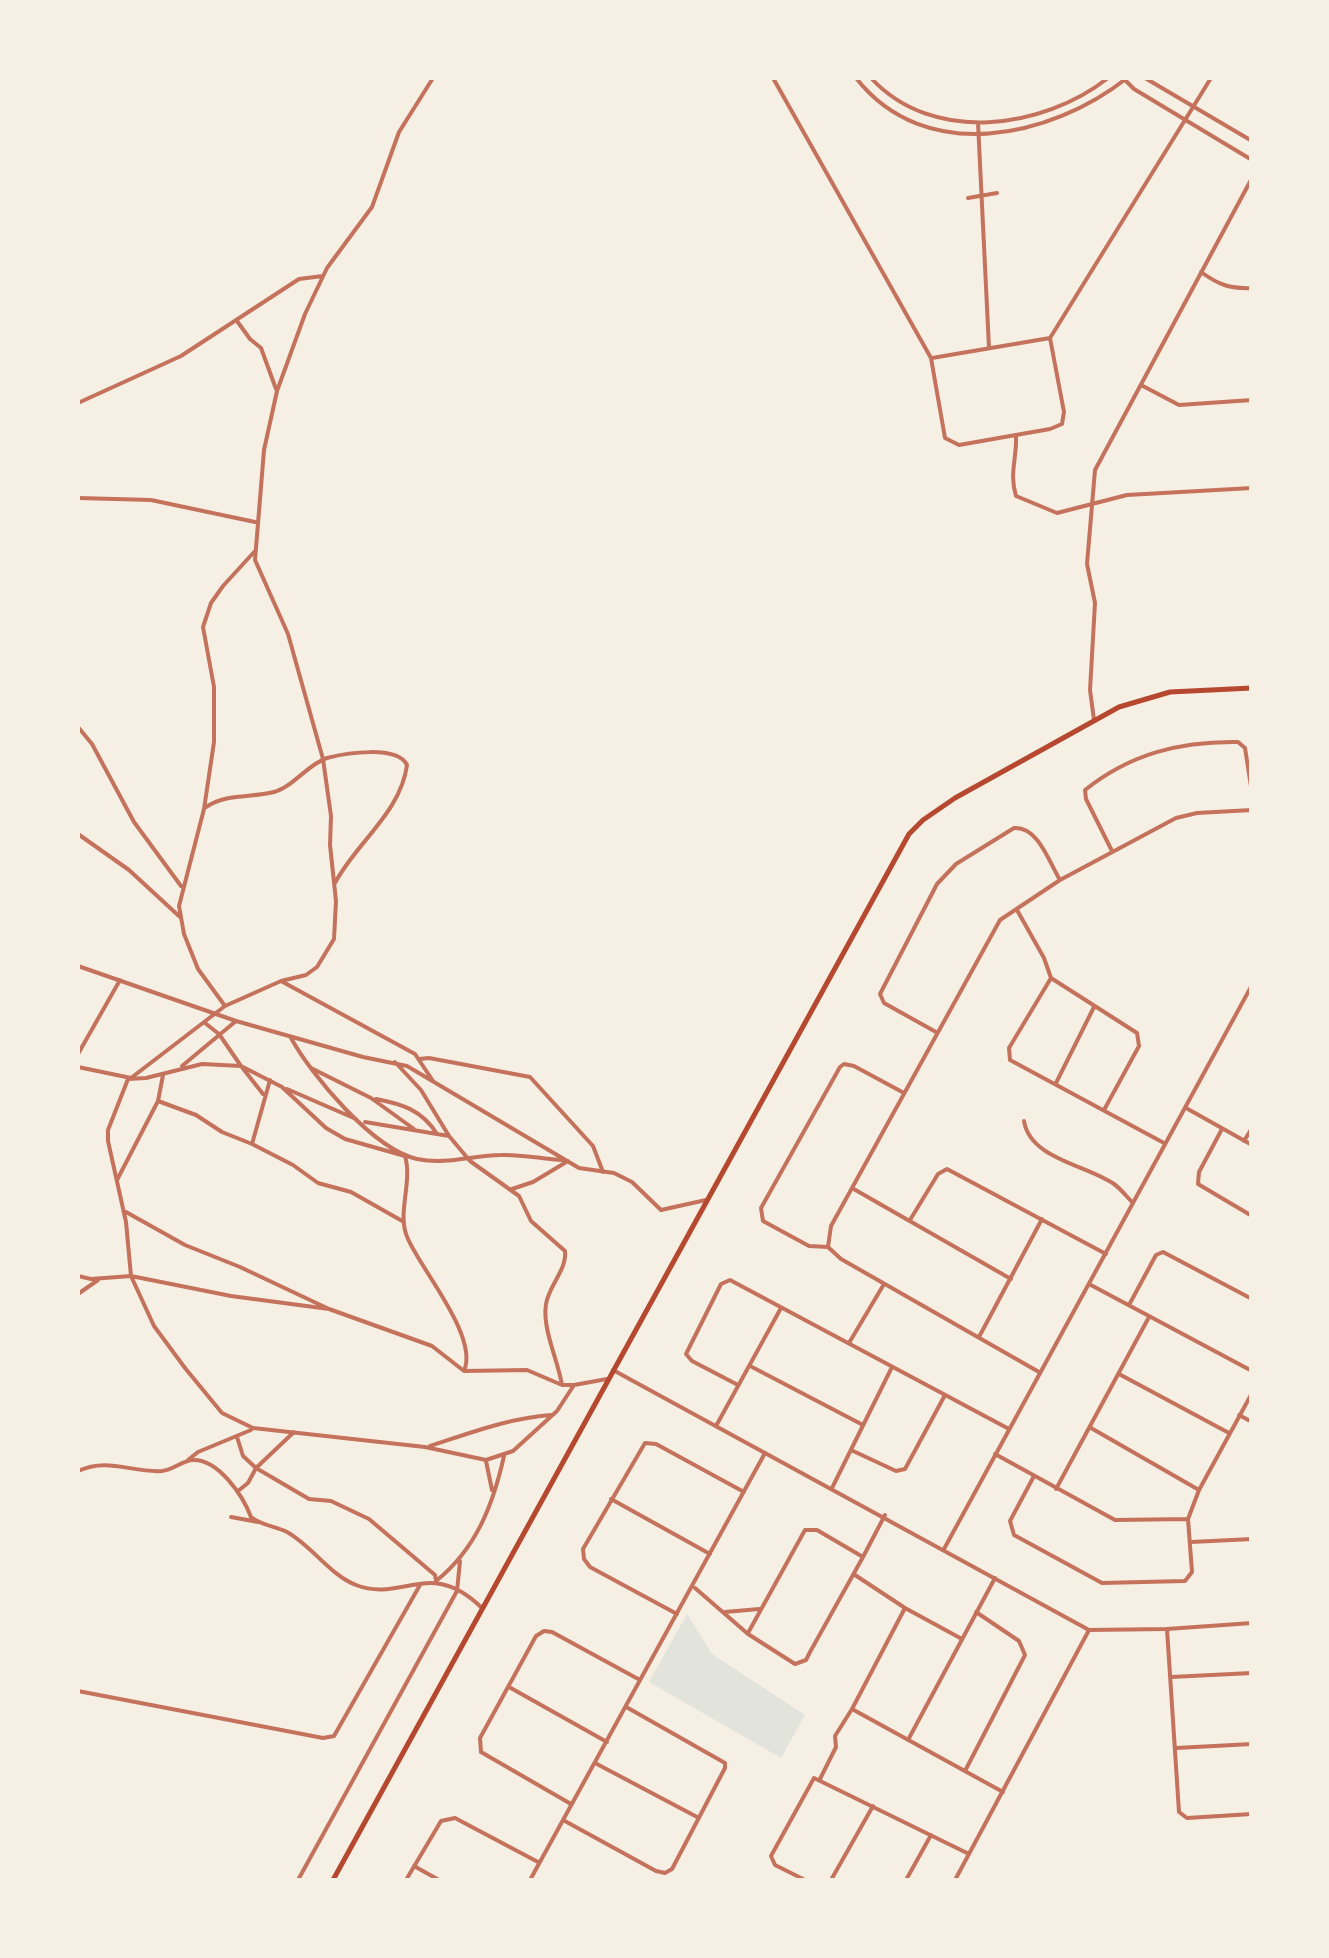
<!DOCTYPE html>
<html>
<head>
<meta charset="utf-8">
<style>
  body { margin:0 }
  #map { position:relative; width:1329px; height:1958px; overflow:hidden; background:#f6efe4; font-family:"Roboto Condensed",sans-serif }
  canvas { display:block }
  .frame { position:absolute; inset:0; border:80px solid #f6efe4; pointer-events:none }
</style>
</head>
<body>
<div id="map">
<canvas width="1329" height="1958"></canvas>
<div class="frame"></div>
</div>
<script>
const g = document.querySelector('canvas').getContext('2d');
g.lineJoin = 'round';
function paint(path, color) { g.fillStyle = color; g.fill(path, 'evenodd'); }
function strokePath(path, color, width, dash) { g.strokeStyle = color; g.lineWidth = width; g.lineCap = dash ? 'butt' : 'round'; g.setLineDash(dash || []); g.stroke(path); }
paint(new Path2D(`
  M 687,1614 L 712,1654 L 805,1715 L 781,1758 L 649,1682 Z`), '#e2e4dc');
strokePath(new Path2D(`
  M 773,78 L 931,358 L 945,438 L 959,445 L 1050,429 L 1062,424 L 1064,412 L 1050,338 L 1211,78
  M 856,78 C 925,166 1051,138 1127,78
  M 871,78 C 933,145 1043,129 1108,78
  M 1123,78 L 1134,89 L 1252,160
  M 1145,78 L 1252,141
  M 978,123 L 989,348
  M 968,198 L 997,193
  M 1201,272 C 1219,285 1230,289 1252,288
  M 237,321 L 250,339 L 261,348 L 276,389
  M 932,358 L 1050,338
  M 1141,385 L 1179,405 L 1252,400
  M 78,403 L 181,356 L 299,279 L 323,276
  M 1016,436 C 1017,458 1009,474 1016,496 L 1057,513 L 1127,495 L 1252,488
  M 78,498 L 151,500 L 255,522
  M 1094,720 L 1090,690 L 1095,603 L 1087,564 L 1095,470 L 1252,178
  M 78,727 L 92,744 L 134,822 L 181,886
  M 206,807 C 227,793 251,798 274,792 C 293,787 308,764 327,758 C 346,753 397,745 407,765 C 401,812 356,843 335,883
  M 78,834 L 129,870 L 180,917
  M 1112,851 L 1086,799 L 1085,790 C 1130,754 1180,741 1238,742 L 1245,748 L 1252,793
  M 1017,910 L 1044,958 L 1051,978 L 1137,1033 L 1139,1046 L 1104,1110
  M 78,966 L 236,1021 L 363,1057 L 407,1066 L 579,1168 L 614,1173 L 632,1182 L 661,1210 L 706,1200
  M 1051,978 L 1009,1048 L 1010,1060 L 1164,1143
  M 281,981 L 415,1054 L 433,1081
  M 225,1006 L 198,969 L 184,934 L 179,906 L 204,809 L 214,742 L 214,687 L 203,627 L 211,603 L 223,586 L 255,551
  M 205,1023 L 219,1034 L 241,1066 L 282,1087 L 326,1128 L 345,1139 L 405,1156 C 413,1183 396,1214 408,1239 C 422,1271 479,1337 464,1371
  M 936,1032 L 884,1003 L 880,994 L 937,884 L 956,864 L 1014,828 C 1038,826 1049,862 1060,880
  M 291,1038 C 312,1076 373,1149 417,1159 C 447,1165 473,1155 501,1155 C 521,1154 542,1159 563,1160
  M 78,1054 L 120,980
  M 419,1059 L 429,1058 L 530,1077 L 593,1146 L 603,1172
  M 395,1062 L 421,1090 L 449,1136 L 470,1161 L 519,1196 L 531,1221 L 565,1251 C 567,1270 549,1285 546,1304 C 542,1329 558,1360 562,1385
  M 182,1066 L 236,1021
  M 78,1067 L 131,1078 L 225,1006 L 281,981 L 306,975 L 317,967 L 334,939 L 336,901 L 330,845 L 331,816 L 323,759 L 288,634 L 255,560 L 264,450 L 277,391 L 305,314 L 327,268 L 372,207 L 399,132 L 433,78
  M 311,1068 L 371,1098 L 414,1129
  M 163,1075 L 158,1101 L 196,1115 L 222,1132 L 252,1144
  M 270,1080 L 252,1144 L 293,1165 L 318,1183 L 351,1192 L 404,1222
  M 1056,1083 L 1094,1007
  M 287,1089 L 356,1119
  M 263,1094 L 241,1066 L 202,1064 L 146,1078 L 128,1079 L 108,1130 L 108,1141 L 126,1222 L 131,1276 L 231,1296 L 329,1309
  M 376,1099 C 402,1104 422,1110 437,1134
  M 1186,1108 L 1252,1145
  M 1024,1121 C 1030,1159 1087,1165 1114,1184 C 1121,1189 1126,1196 1132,1202
  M 365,1122 L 449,1136
  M 1222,1129 L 1199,1172 L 1198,1184 L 1252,1216
  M 1244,1141 L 1252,1128
  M 117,1180 L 158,1101
  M 852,1188 L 1011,1279
  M 512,1189 L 533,1182 L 568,1161
  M 126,1212 L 185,1245 L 240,1267 L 329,1309 L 432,1346 L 464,1371 L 527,1370 L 562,1385 L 574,1385
  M 910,1220 L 938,1174 L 947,1169 L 1106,1254
  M 828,1247 L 809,1246 L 763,1221 L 761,1208 L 840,1067 L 844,1064 L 854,1066 L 904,1093
  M 78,1276 L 91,1279 L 131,1276 L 154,1326 L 185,1368 L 222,1413 L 253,1428 L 425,1447 L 486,1460 L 513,1451 L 557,1411 L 574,1385 L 607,1379
  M 1089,1284 L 1252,1371
  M 78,1294 L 98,1280
  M 1129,1305 L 1156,1255 L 1163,1252 L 1252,1299
  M 979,1337 L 1042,1219
  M 849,1343 L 884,1284
  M 752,1367 L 863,1425
  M 1039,1372 L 841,1259 L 828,1247 L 831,1226 L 1000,920 L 1060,880 L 1176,818 L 1197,813 L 1252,810
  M 1119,1374 L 1229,1433
  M 738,1385 L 692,1361 L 686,1354 L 721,1284 L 730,1280 L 1009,1429
  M 1239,1415 L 1252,1422
  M 716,1426 L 781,1308
  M 1091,1428 L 1199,1490
  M 237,1437 L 243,1456 L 256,1468 L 294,1432
  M 430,1446 C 470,1433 509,1418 551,1415
  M 851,1450 L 896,1471 L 905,1469 L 945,1395
  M 995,1454 L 1115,1520 L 1188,1519
  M 188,1460 L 198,1452 L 251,1430
  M 486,1461 L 492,1490
  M 78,1471 C 108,1457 132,1473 162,1471 C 173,1470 182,1461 192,1460 C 218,1458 243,1496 251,1517 C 262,1526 276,1526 287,1532 C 312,1546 330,1575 356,1585 C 403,1603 430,1557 482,1608
  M 1034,1476 L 1010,1521 L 1014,1535 L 1102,1583 L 1185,1581 L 1192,1572 L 1188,1519 L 1199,1490 L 1252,1393
  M 832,1488 L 892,1367
  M 1056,1489 L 1149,1317
  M 238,1491 L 248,1483 L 256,1468 L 309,1499 L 331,1501 L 369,1519 L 435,1575 L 436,1581 C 476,1549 493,1505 504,1456
  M 611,1499 L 710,1554
  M 231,1517 L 258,1522
  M 1191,1542 L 1252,1539
  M 944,1549 L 1252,985
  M 855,1575 L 905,1608 L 962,1639
  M 695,1588 L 748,1634 L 795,1664 L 806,1660 L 810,1652 L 863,1557
  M 905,1608 L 852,1709 L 1003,1792
  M 725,1612 L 759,1609
  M 677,1614 L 590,1567 L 584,1559 L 583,1549 L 645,1443 L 656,1444 L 744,1492
  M 1167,1629 L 1179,1812 L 1187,1818 L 1252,1814
  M 748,1633 L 805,1530 L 817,1530 L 863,1557 L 885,1515
  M 1171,1677 L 1252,1673
  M 509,1687 L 607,1742
  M 78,1691 L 323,1738 L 334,1736 L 420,1585
  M 908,1740 L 995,1578
  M 1176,1748 L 1252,1744
  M 595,1763 L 699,1818
  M 965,1771 L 1025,1655 L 1019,1641 L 976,1612
  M 820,1779 L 836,1747 L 835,1736 L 852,1709
  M 571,1804 L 481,1752 L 480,1738 L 536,1636 L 544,1631 L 552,1632 L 640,1680
  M 563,1820 L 656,1871 L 665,1873 L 672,1869 L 725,1768 L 725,1763 L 628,1708
  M 414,1866 L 439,1880
  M 298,1880 L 457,1591 L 460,1561
  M 406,1880 L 441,1821 L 455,1818 L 538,1862
  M 530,1880 L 765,1453
  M 805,1880 L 775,1865 L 771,1856 L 814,1778 L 969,1854
  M 831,1880 L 873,1806
  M 906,1880 L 931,1835
  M 955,1880 L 1089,1630`), '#c5725c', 4);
strokePath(new Path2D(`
  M 613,1370 L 1089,1630 L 1167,1629 L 1252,1623`), '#c5725c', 4);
strokePath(new Path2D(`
  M 333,1880 L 909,834 L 923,820 L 955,798 L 1119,707 L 1170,692 L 1252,688`), '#b5482f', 5);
</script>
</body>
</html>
